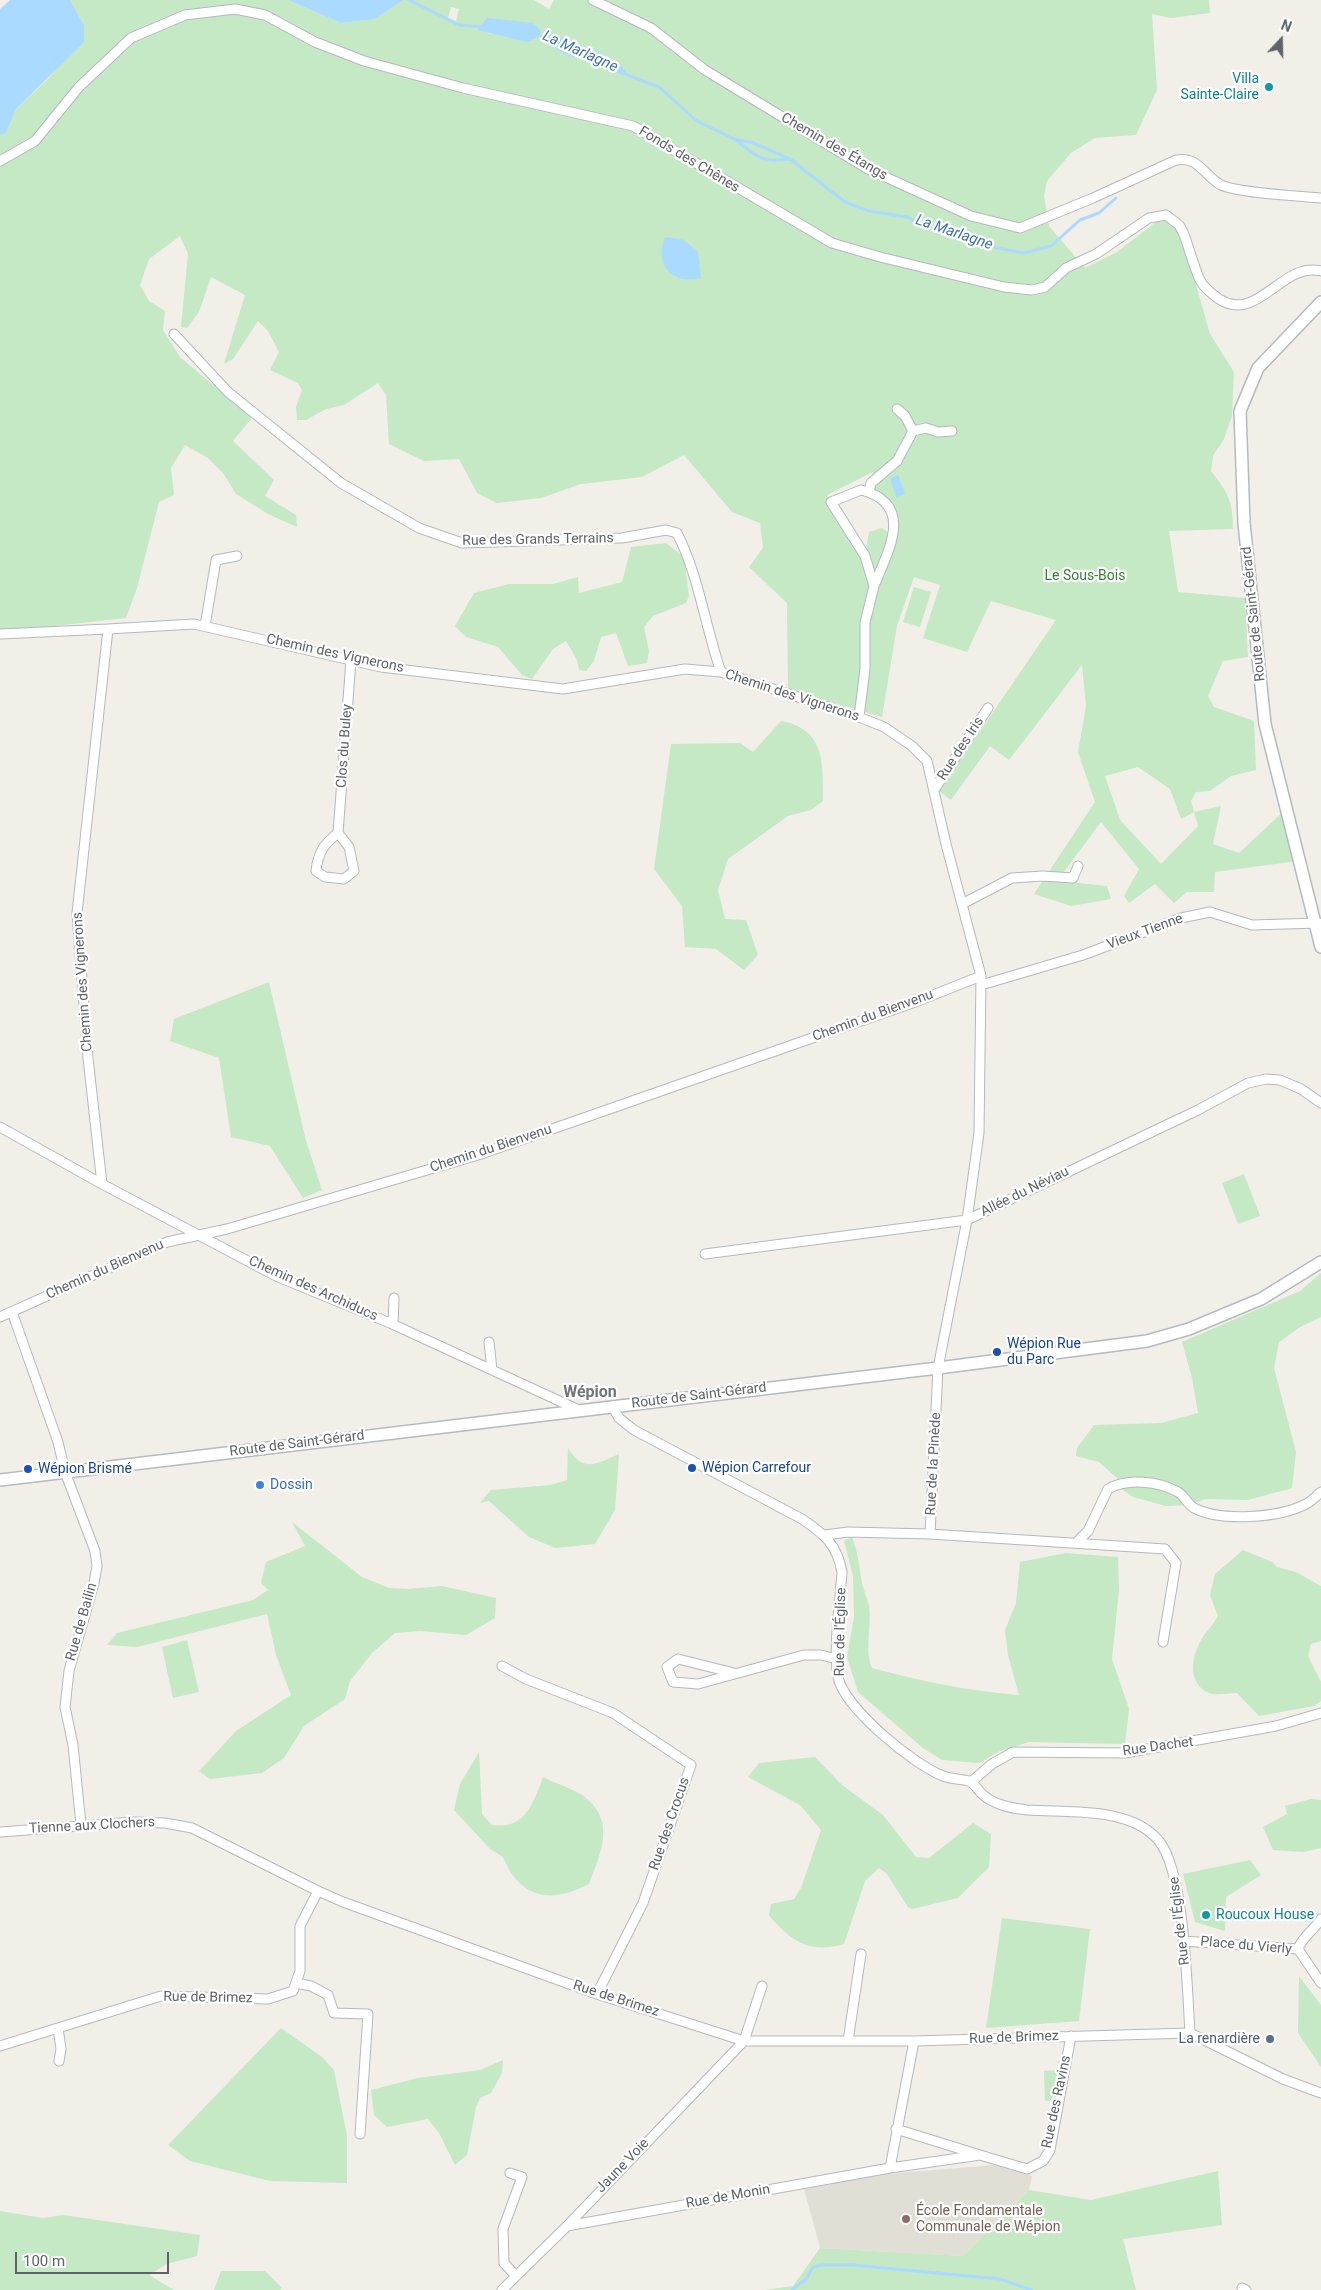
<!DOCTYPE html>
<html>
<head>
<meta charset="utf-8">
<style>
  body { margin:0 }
  #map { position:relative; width:1321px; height:2290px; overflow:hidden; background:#f1efe8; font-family:Roboto,sans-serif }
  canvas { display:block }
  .north { position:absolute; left:1256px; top:15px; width:50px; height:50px; -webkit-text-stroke:4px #fff; paint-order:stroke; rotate:21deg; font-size:14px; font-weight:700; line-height:20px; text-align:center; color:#5f6368 }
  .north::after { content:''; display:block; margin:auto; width:18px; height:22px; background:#5f6368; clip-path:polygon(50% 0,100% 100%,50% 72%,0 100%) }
  .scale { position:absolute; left:15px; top:2252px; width:154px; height:22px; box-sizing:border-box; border:2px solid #5f6368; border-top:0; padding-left:6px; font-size:15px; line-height:18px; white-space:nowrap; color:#5f6368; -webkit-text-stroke:4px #fff; paint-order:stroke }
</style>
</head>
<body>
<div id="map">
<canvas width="1321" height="2290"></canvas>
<div class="north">N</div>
<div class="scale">100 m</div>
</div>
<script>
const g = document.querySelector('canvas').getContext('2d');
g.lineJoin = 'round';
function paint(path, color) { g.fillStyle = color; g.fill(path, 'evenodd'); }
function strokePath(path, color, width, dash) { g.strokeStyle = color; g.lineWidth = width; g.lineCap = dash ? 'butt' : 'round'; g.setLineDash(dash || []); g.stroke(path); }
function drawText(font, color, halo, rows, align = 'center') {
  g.font = font + ' Roboto,sans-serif'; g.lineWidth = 4.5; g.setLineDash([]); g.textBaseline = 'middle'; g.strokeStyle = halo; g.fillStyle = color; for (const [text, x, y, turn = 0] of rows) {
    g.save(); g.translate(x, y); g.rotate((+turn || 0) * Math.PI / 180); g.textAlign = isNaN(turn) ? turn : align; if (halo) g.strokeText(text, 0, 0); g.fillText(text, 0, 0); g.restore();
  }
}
paint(new Path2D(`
  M 994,2165 L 1032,2176 L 1029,2190 L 963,2256 L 820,2248 L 804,2189 L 885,2174 Z`), '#e1ded6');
paint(new Path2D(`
  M 70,0 L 288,0 L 341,23 L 375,19 L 403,0 L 534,0 L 549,9 L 554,0 L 1209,0 L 1210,13 L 1171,18 L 1152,14 L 1157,90 L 1136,135 L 1095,138 L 1071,153 L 1047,181 L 1044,196 L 1049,226 L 1085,268 L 1117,252 L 1156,222 L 1165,221 L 1175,228 L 1183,239 L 1210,334 L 1234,372 L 1232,416 L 1224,439 L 1213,456 L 1211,471 C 1228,493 1233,501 1233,529 L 1169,531 L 1178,592 L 1245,598 L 1248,657 L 1223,661 L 1208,696 L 1214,707 L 1254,721 L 1256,770 L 1231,776 L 1210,791 L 1196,792 L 1191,801 L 1194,812 L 1221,806 L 1213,844 L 1239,853 L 1286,809 L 1298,861 L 1215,872 L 1214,892 L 1187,892 L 1174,903 L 1155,884 L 1129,903 L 1124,896 L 1139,869 L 1101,822 L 1057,881 L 1107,886 L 1111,899 L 1071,906 L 1034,894 L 1095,802 L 1078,752 L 1086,706 L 1082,665 L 1009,760 L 990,746 L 951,800 L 939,791 L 1056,620 L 991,601 L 967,652 L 923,638 L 940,585 L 914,577 L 897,626 L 882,717 L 788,689 L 787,603 L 749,567 L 763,548 L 760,523 L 732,512 L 684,455 L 642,477 L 581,484 L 541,498 L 497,503 L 477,493 L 459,459 L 424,461 L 389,444 L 386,395 L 378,383 L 344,405 L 326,409 L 306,420 L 297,420 L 296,407 L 302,390 L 298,383 L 270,370 L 279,352 L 268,331 L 258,321 L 233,359 L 224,364 L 245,295 L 211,277 L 199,312 L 187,328 L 181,327 L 188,254 L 180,236 L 149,259 L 140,285 L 149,301 L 165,311 L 163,330 L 180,357 L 252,418 L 233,441 L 274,480 L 265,496 L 296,515 L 297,527 L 268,514 L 236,494 L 223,473 L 208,458 L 185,445 L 171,468 L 174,495 L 159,502 L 137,588 L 126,618 L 0,632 L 0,135 L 6,133 L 16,109 L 49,78 L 84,25 ZM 451,7 L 459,9 L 456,21 L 448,18 ZM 524,23 L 533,23 L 527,42 L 500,34 L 486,33 ZM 570,42 L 588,47 L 617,61 L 604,66 C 589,59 573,58 558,49 ZM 873,472 L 869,492 L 894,516 L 893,536 L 882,528 L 869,532 L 865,555 L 827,495 ZM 1138,767 L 1170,789 L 1181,819 L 1194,812 L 1198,826 L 1161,864 L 1120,820 L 1105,776 Z
  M 666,543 L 684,557 L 689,596 L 686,603 L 653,616 L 644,627 L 649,651 L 647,663 L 628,666 L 616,633 L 601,637 L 594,661 L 586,671 L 579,670 L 577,660 L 566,641 L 553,649 L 532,679 L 522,675 L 498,647 L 466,637 L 455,626 L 474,593 L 509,584 L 553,584 L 578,577 L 579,593 L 622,582 L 631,547 Z
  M 914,587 L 931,592 L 920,627 L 903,622 Z
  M 781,721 C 826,729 823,765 823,801 L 811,810 L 788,816 L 728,859 L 718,890 L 725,919 L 746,920 L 758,955 L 744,970 L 716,949 L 685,947 L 682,906 L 654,869 L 671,744 L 740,743 L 753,752 Z
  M 269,982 L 306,1141 L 322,1190 L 303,1198 L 270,1146 L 231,1137 L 219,1058 L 170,1041 L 174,1019 Z
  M 1244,1174 L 1260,1216 L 1238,1224 L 1222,1183 Z
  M 1321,1273 L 1321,1317 L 1300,1327 L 1279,1342 L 1274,1368 L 1296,1452 L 1292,1488 L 1248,1500 L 1206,1499 L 1189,1505 L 1166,1506 L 1133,1497 L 1120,1488 L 1117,1478 L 1099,1462 L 1076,1456 L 1077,1448 L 1094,1425 L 1161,1423 L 1198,1413 L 1192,1378 L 1182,1342 L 1300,1291 Z
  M 568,1448 C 583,1473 596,1464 619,1454 L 615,1510 L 595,1544 L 555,1548 L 529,1537 L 489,1501 L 480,1503 L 491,1490 L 551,1485 L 567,1480 Z
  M 292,1522 L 362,1577 L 389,1588 L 408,1589 L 442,1586 L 496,1598 L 495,1618 L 466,1635 L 420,1631 L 395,1633 L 372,1653 L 350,1681 L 345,1699 L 304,1726 L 284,1758 L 262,1773 L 210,1779 L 199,1771 L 236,1731 L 291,1695 L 276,1655 L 267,1614 L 137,1647 L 107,1645 L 117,1633 L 253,1600 L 268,1590 L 261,1583 L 266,1562 L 305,1546 Z
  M 852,1537 C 858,1552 859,1567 862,1583 C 864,1591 867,1598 869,1606 C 872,1627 864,1649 872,1668 C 921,1681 969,1691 1019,1695 L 1008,1655 L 1005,1630 L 1016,1603 L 1020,1562 L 1066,1553 L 1118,1557 L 1119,1589 L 1112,1659 L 1129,1709 L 1125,1744 L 1029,1742 L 1000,1751 L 979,1763 L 942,1760 L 923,1748 L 858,1692 L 847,1657 L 854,1617 L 853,1576 L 844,1541 Z
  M 1243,1550 L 1272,1562 L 1277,1567 L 1296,1572 L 1321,1586 L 1321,1641 L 1311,1644 L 1308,1656 L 1321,1682 L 1321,1701 L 1314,1706 L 1259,1716 L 1237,1693 C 1229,1693 1216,1696 1209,1693 C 1188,1684 1191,1659 1200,1642 C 1204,1633 1213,1626 1218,1616 L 1210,1595 L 1215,1574 Z
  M 187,1640 L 199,1692 L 173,1698 L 162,1647 Z
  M 479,1752 L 482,1814 L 492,1825 C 525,1830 533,1804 543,1777 C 556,1784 575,1789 586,1798 C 616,1823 600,1854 589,1884 C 551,1904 520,1899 503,1857 L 490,1849 L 454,1810 L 460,1784 Z
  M 815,1757 L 842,1785 L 883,1815 L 916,1857 L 929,1858 L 973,1823 L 991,1834 L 989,1867 L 958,1898 L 912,1909 L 908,1907 L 887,1874 L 879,1868 L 865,1881 L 844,1944 C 810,1954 790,1941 769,1915 L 771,1904 L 794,1899 L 801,1888 L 821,1830 L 800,1805 L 748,1777 L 759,1763 Z
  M 1311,1799 L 1321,1800 L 1321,1848 L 1304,1852 L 1273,1850 L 1263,1827 L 1287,1814 L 1285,1806 Z
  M 1250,1860 L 1261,1875 L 1226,1897 L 1225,1931 L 1195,1922 L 1183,1874 Z
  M 1002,1918 L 1090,1929 L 1079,2021 L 986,2028 Z
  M 1299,1976 L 1321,2005 L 1321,2067 L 1298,2033 Z
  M 281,2028 L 322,2057 L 334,2070 L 347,2136 L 347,2183 L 270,2181 L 190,2161 L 168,2145 Z
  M 503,2060 L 502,2073 L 491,2093 L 480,2098 L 476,2107 L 467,2155 L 455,2165 L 439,2133 L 428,2119 L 387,2127 L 374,2115 L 371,2090 L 418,2078 L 480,2070 Z
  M 1059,2060 L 1062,2060 L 1058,2089 L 1053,2091 L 1052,2101 L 1045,2101 L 1044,2071 L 1058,2070 Z
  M 1218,2171 L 1222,2225 L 1123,2239 L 1136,2290 L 765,2290 L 793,2286 L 820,2248 L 963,2256 L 1029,2190 L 1091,2200 Z
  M 0,2211 L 43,2218 L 63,2215 L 200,2235 L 197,2256 L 167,2264 L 149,2275 L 174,2290 L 0,2290 Z
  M 221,2271 L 265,2271 L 282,2288 L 280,2290 L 214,2290 Z`), '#c5e8c5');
paint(new Path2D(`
  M 10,0 L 70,0 L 84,25 L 84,42 L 16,109 L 6,133 L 0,135 L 0,9 Z
  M 288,0 L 403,0 L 375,19 L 341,23 Z
  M 487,18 L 533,23 L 541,31 L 539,37 L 527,42 L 478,30 Z
  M 551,34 C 577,45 608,50 626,72 L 622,75 L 590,60 L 570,56 L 543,42 Z
  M 665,237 L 684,240 L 698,252 L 701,278 C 671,285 654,264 665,237 Z
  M 898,475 L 905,494 L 896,497 L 890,478 Z`), '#aadaff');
strokePath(new Path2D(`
  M 409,0 L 459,25 L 483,27
  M 536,33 L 549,39
  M 622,73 L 659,87 L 697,121 L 736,140 L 751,142 L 790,159 L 845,202 L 869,211 L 907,217 L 940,232 L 998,248 L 1024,253 L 1051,246 L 1080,220 L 1099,213 L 1116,198
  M 736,140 C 756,157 764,163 790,159
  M 792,2290 L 807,2278 L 812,2268 L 820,2265 L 852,2265 L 1000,2279 L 1031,2290`), '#aadaff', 3);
const street = new Path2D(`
  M 593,0 L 651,28 L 705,70 L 868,169 L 971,216 L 1020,228 L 1093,198 L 1176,160 C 1199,156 1203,175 1221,185 C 1238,193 1299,196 1321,198
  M 0,161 L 35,141 L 79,87 L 131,38 L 185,15 L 235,9 L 265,15 L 315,42 L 364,61 L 463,88 L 633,126 L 832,243 L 880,257 L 1004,287 L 1032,290 L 1045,287 L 1066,268 L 1096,254 L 1149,218 L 1166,215 L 1179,225 L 1183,232 C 1189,247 1193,265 1200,280 C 1204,288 1212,294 1219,299 C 1258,324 1282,261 1321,271
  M 174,334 L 228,392 L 341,483 L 419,528 L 462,543 L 622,538 L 666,530 L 677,533 C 699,576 705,626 721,672
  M 897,409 L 905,416 L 913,431
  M 869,492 L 871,483 L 897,461 L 913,431 L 926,428 L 938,432 L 952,431
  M 205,626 L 216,560 L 237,556
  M 0,634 L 108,629
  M 859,717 L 865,669 L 865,623 L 874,586 L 865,556 L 831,502 L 861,490 C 916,504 888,551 874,586
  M 934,790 L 988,708
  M 338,833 C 324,844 318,852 316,871 L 325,877 L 344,879 L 354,871 L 349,847 L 338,833 L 351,660
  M 962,904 L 1012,878 L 1043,876 L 1073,878 L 1078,866
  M 981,985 L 1083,955 L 1181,918 L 1210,912 L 1252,925 L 1319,923
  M 0,1127 L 102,1184 L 276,1276 L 390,1323 L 579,1410
  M 102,1184 L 88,1058 L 77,913 L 108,629 L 194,624 L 381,667 L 563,689 L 685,669 L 721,672 L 859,717 L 884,727 L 912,746 L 927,761 L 946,844 L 981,976 L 979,1133 L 967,1220 L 938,1368 L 930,1534
  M 705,1254 L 967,1220 L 1198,1110 L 1248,1083 L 1266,1079 L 1280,1080 L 1301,1089 L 1321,1103
  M 12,1312 L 58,1442 L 65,1472 L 95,1551 L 97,1566 L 94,1583 L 69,1671 L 65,1707 L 73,1745 L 81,1825
  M 0,1317 L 167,1242 L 227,1229 L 478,1155 L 918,1001 L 981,976
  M 393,1324 L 394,1298
  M 489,1342 L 492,1370
  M 612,1406 L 619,1418 L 634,1430 L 802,1519 C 824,1534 837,1544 842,1572 C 840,1603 833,1647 838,1677 C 844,1708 914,1765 943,1776 C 951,1779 960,1779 969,1781 C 974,1783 978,1790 982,1794 C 994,1805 1011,1808 1027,1810 C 1067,1813 1131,1806 1159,1841 C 1185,1873 1187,1989 1190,2033
  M 825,1535 L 848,1532 L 930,1534 L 1165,1549 L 1176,1563 L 1163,1642
  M 1076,1543 L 1088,1531 L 1108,1489 C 1128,1478 1158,1481 1178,1492 C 1184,1495 1187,1504 1194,1508 C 1221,1522 1279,1518 1306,1504 C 1312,1501 1316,1496 1321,1492
  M 502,1666 L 526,1679 L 613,1713 L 691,1765 L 643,1903 L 597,1994
  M 734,1673 L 678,1659 L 667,1667 L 673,1682 L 698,1684 L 804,1655 L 821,1655 L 837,1659
  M 971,1782 L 992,1764 L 1013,1752 L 1125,1753 L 1276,1726 L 1321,1713
  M 0,1832 L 134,1822 L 165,1823 L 192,1828 L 318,1891
  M 1183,1941 L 1298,1949 L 1321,1983
  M 1298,1949 C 1302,1937 1314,1930 1321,1919
  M 296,1983 L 311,1986 L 328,1995 L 334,2013 L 368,2014 L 360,2134
  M 58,2028 L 61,2049 L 59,2061
  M 848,2041 L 861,1954
  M 0,2046 L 161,1996 L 268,1999 L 293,1991 L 300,1971 L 300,1926 L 318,1891 L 343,1902 L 597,1994 L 744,2041 L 914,2041 L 1190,2033 L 1283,2079 L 1321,2093
  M 980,2155 L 1027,2169 L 1043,2161 L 1050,2150 L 1071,2036
  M 890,2168 L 980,2155 L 896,2129
  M 510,2173 L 522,2177 L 503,2229 L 504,2263 L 516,2276
  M 567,2226 L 890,2168 L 914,2041
  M 1242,2288 L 1246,2290
  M 502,2290 L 567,2226 L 744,2041 L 762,1986`);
const secondary = new Path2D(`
  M 1321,302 L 1258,368 L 1240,411 L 1244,523 L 1265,724 L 1321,947
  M 0,1480 L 938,1368 L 1147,1341 L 1189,1329 L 1261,1299 L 1321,1262`);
strokePath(street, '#b5b8bc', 11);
strokePath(secondary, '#b6babf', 14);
strokePath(street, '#fff', 9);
strokePath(secondary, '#fff', 11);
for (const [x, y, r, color] of [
  [1269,87,5,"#0f9aa8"],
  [997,1352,5,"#1a4fb4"],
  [692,1468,5,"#1a4fb4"],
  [28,1469,5,"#1a4fb4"],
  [260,1485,5,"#3f7fe0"],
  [1206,1915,5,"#0f9aa8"],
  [1270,2039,5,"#5c6f8a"],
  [906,2219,5,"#8d6e63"]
]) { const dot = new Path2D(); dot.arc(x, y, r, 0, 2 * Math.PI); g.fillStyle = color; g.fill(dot); strokePath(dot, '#fff', 2); }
drawText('14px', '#0d838f', '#fff', [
  ["Villa",1259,79],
  ["Sainte-Claire",1259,95],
  ["Roucoux House",1216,1915,"left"]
], 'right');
drawText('14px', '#5f6368', '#fff', [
  ["Chemin des Étangs",834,147,30],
  ["Fonds des Chênes",689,160,31],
  ["Rue des Grands Terrains",538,540,-1],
  ["Route de Saint-Gérard",1254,614,-96],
  ["Chemin des Vignerons",335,654,12],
  ["Chemin des Vignerons",792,696,18],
  ["Clos du Buley",345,746,-86],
  ["Rue des Iris",961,749,-57],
  ["Vieux Tienne",1145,932,-20],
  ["Chemin des Vignerons",83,982,-94],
  ["Chemin du Bienvenu",873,1016,-20],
  ["Chemin du Bienvenu",491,1149,-18],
  ["Allée du Néviau",1025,1192,-26],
  ["Chemin du Bienvenu",105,1270,-24],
  ["Chemin des Archiducs",313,1289,24],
  ["Route de Saint-Gérard",699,1396,-7],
  ["Route de Saint-Gérard",297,1444,-7],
  ["Rue de la Pinède",934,1464,-87],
  ["Rue de Bailin",82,1622,-74],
  ["Rue de l'Église",841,1632,-89],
  ["Rue Dachet",1158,1747,-8],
  ["Rue des Crocus",670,1824,-71],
  ["Tienne aux Clochers",92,1826,-3],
  ["Rue de l'Église",1180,1921,-97],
  ["Place du Vierly",1246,1946,5],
  ["Rue de Brimez",208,1998,1],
  ["Rue de Brimez",616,1999,18],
  ["Rue de Brimez",1014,2038,-2],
  ["Rue des Ravins",1057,2102,-78],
  ["Jaune Voie",623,2166,-46],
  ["Rue de Monin",728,2197,-10]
]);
drawText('14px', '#348238', '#fff', [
  ["Le Sous-Bois",1085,576]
]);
drawText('14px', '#164399', '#fff', [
  ["Wépion Rue",1007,1344],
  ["du Parc",1007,1360],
  ["Wépion Carrefour",702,1468],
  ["Wépion Brismé",38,1469]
], 'left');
drawText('14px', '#366cbe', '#fff', [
  ["Dossin",270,1485]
], 'left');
drawText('14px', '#4e5e75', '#fff', [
  ["La renardière",1260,2039]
], 'right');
drawText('14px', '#785e54', '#fff', [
  ["École Fondamentale",916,2211],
  ["Communale de Wépion",916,2227]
], 'left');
drawText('italic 15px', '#4174aa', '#fff', [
  ["La Marlagne",580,52,24],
  ["La Marlagne",954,233,19]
]);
drawText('bold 16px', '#70757a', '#fff', [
  ["Wépion",590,1393]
]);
</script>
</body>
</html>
